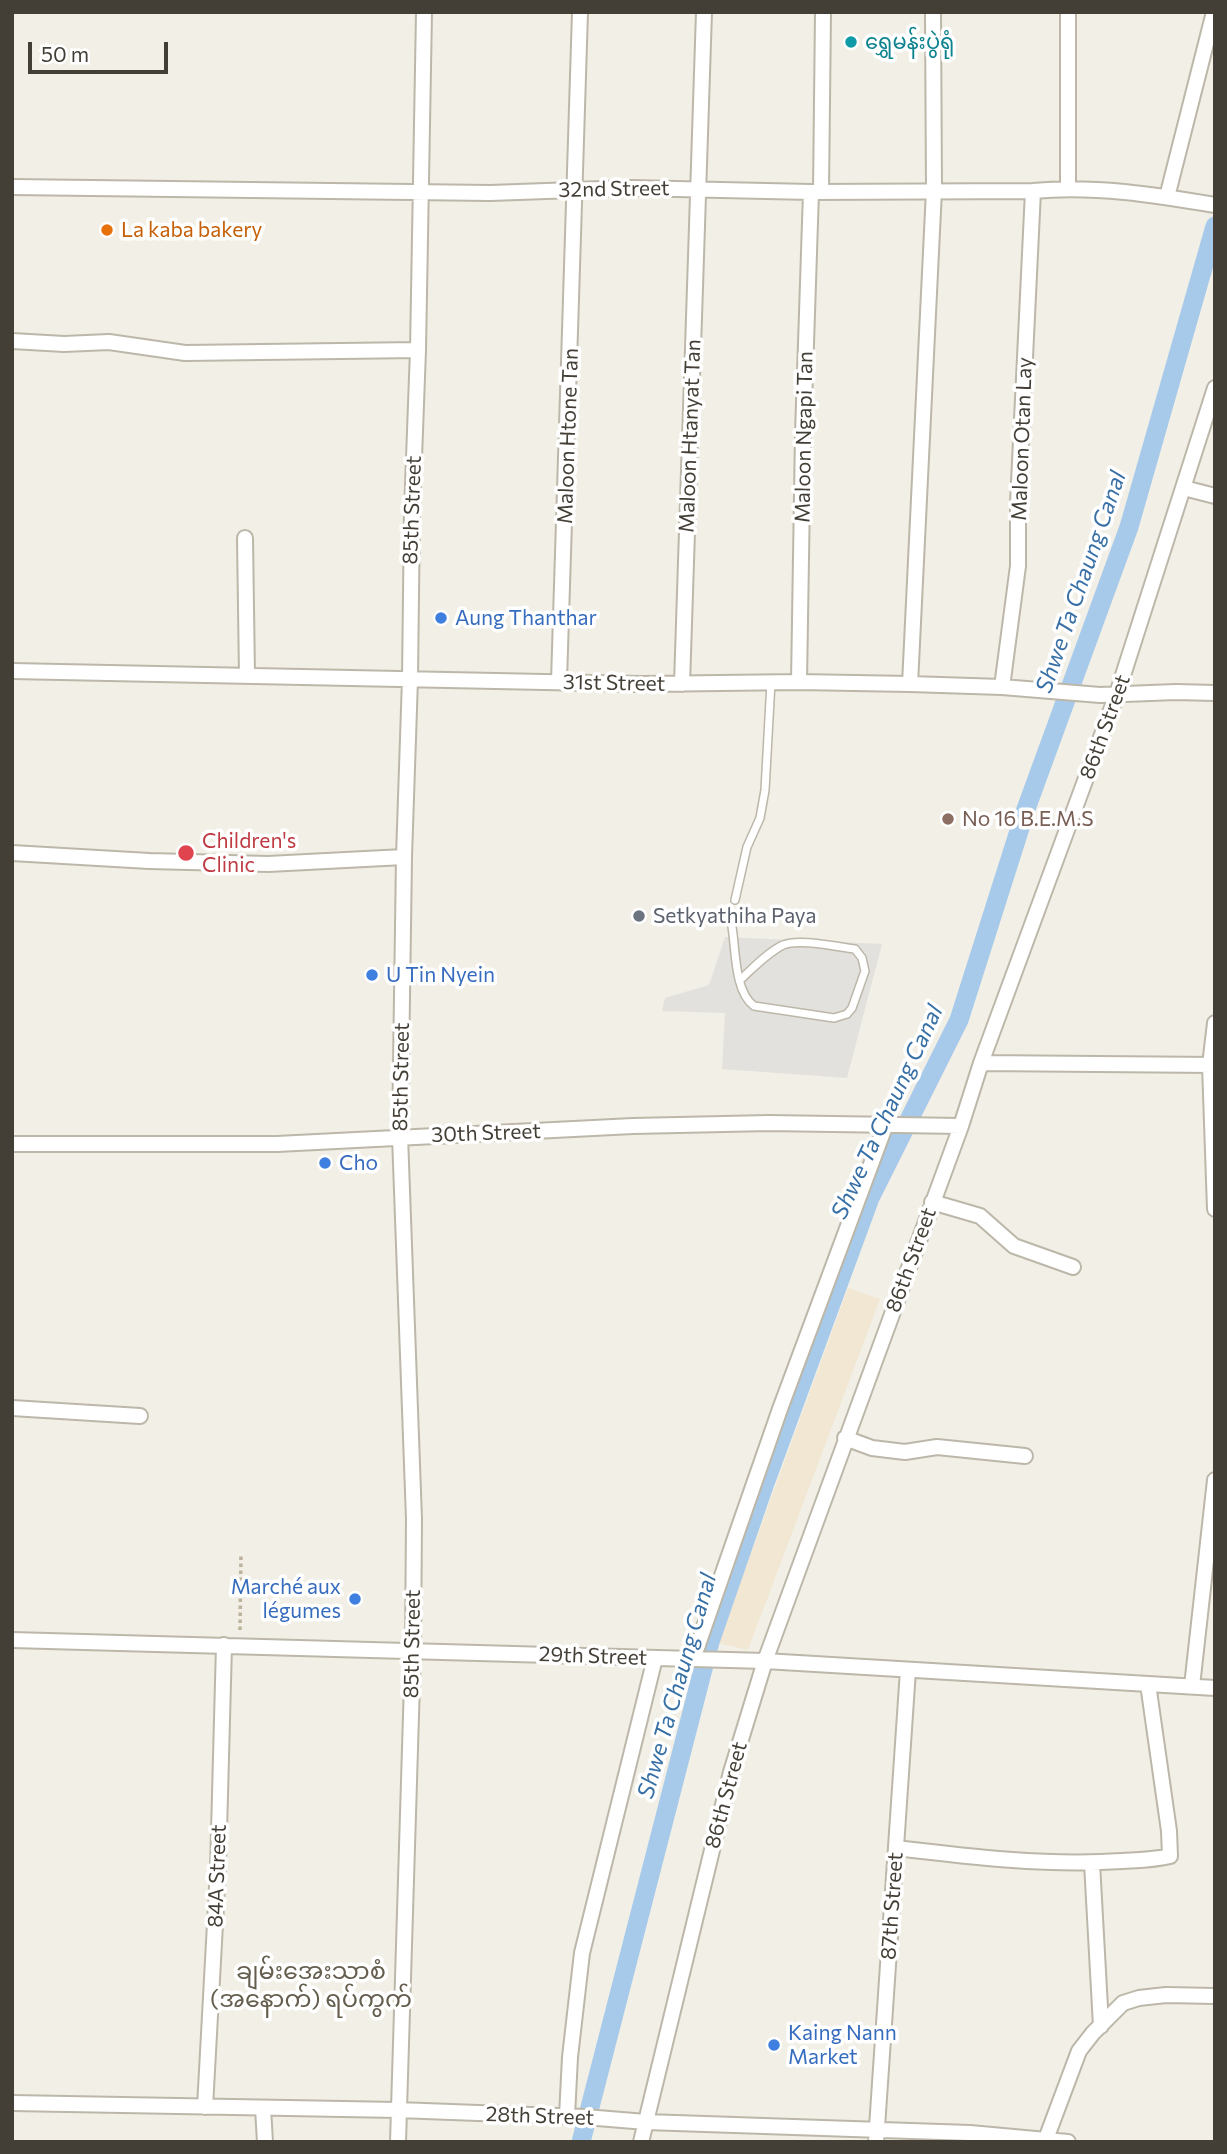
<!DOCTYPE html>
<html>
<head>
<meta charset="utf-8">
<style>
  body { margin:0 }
  #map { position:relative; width:1227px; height:2154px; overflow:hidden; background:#f1efe6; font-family:Commissioner,sans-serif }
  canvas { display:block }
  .frame { position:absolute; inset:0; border:14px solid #443f36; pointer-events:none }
  .scale { position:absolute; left:28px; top:42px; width:140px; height:32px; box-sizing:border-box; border:4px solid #443f36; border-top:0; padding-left:9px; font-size:21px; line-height:24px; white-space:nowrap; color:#443f36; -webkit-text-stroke:5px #fff; paint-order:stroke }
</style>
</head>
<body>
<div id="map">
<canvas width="1227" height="2154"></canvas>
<div class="frame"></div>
<div class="scale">50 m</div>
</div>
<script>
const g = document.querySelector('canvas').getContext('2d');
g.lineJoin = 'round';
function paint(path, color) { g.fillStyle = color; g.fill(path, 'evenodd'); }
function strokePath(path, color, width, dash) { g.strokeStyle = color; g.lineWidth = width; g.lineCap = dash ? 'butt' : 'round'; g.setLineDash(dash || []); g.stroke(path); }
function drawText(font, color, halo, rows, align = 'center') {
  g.font = font + ' Commissioner,"Noto Sans Myanmar",sans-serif'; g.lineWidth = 7; g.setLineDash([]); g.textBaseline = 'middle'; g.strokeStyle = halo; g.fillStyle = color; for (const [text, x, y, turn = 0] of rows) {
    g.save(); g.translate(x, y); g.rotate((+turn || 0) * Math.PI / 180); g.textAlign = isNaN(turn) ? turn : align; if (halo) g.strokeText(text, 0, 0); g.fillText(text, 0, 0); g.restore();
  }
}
paint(new Path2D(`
  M 848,1288 L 880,1299 L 748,1650 L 718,1643 Z`), '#f2e7d2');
paint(new Path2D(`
  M 725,937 L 882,944 L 847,1078 L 722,1069 L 725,1013 L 662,1011 L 665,998 L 709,985 Z`), '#e3e1de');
strokePath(new Path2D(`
  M 581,2142 L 710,1642 L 764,1486 L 870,1198 L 959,1020 L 1026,809 L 1129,527 L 1215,226`), '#a7caea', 19);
const service = new Path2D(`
  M 735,900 L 747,847 L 760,818 L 765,790 L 771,682
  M 732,927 C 736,950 734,991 754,1006 L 834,1018 L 847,1014 L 852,1008 L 865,971 L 862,958 L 855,949 C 837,947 799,938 783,945 C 767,953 753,968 740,980`);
const minor = new Path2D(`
  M 12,187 L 490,193 L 631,188 L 811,192 L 1033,191 C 1094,185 1155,195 1215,205
  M 1068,187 L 1068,12
  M 821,191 L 823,12
  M 1167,197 L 1214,12
  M 12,341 L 64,344 L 109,342 L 185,353 L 418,350
  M 1184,488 L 1215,496
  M 245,538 L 247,676
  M 12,671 L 641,684 L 799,682 L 910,684 L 1002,687 L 1100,695 L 1176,692 L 1215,693
  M 559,681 L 580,12
  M 799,682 L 803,434 L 811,192
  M 682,684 L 704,12
  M 910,684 L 934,190 L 933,12
  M 1002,687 L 1018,566 L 1018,503 L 1033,191
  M 12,853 L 149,861 L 268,864 L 404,857
  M 1215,1023 L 1210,1065 L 1215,1209
  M 981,1063 L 1215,1065
  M 12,1144 L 277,1144 L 633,1126 L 769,1123 L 961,1126
  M 932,1202 L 980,1216 L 1014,1246 L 1073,1267
  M 12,1408 L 140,1416
  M 845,1438 L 872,1448 L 905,1452 L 937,1447 L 1025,1456
  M 12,1640 L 765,1661 L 1215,1688
  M 693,1659 L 780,1409 L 886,1124
  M 1192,1686 L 1215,1480
  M 896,1848 C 971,1857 1047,1866 1122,1861 C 1138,1860 1154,1860 1170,1856 L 1169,1831 L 1148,1684
  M 1092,1863 L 1101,2026
  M 12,2103 L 398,2110 L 585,2117 L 646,2122 L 970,2133 L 1068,2142
  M 205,2107 L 218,1869 L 224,1645
  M 263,2108 L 265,2142
  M 567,2116 L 570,2057 L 582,1953 L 655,1658
  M 1046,2139 L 1079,2051 L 1093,2033 L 1123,2003 L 1139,1998 L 1166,1995 L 1215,1996
  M 398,2142 L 413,1650 L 414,1519 L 400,1136 L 404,857 L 410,679 L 412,512 L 418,350 L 424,12
  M 641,2142 L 731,1772 L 765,1661 L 961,1126 L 981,1063 L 1117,694 L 1215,388
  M 876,2142 L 908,1670`);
strokePath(service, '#bcb7a9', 10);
strokePath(minor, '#bcb7a9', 18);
strokePath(new Path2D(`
  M 240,1630 L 241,1554`), '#bdb39c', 3.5, [3.5, 3.5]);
strokePath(service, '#fff', 7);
strokePath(minor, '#fff', 14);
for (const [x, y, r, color] of [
  [851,42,7,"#0f9aa8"],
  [107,230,7,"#e8710a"],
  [441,618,7,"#3f7fe0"],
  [948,819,7,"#8d6e63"],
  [186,853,9,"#e0444e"],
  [639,916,7,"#6b7280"],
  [372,975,7,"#3f7fe0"],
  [325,1163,7,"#3f7fe0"],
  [355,1599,7,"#3f7fe0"],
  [774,2045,7,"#3f7fe0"]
]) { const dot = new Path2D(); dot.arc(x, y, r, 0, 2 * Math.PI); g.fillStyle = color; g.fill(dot); strokePath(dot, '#fff', 2.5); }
drawText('21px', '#0d838f', '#fff', [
  ["ရွှေမန်းပွဲရုံ",865,42]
], 'left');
drawText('21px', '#443f36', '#fff', [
  ["32nd Street",614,189,-1],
  ["Maloon Htone Tan",568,436,-88],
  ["Maloon Htanyat Tan",690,436,-88],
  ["Maloon Ngapi Tan",804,437,-89],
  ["Maloon Otan Lay",1022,439,-88],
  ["85th Street",412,510,-88],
  ["31st Street",614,683,1],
  ["86th Street",1105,727,-70],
  ["85th Street",401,1077,-89],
  ["30th Street",486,1133,-2],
  ["86th Street",911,1260,-70],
  ["85th Street",412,1644,-89],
  ["29th Street",593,1656,2],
  ["86th Street",726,1795,-75],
  ["84A Street",217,1876,-88],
  ["87th Street",892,1906,-86],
  ["28th Street",540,2116,2]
]);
drawText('21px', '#c56008', '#fff', [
  ["La kaba bakery",121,230]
], 'left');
drawText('21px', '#366cbe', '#fff', [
  ["Aung Thanthar",455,618],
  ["U Tin Nyein",386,975],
  ["Cho",339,1163],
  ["Marché aux",341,1587,"right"],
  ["légumes",341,1611,"right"],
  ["Kaing Nann",788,2033],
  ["Market",788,2057]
], 'left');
drawText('21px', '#785e54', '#fff', [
  ["No 16 B.E.M.S",962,819]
], 'left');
drawText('21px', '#be3a42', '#fff', [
  ["Children's",202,841],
  ["Clinic",202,865]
], 'left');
drawText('21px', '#5b616d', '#fff', [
  ["Setkyathiha Paya",653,916]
], 'left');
drawText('italic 23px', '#3870a6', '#fff', [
  ["Shwe Ta Chaung Canal",1081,582,-71],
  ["Shwe Ta Chaung Canal",887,1112,-65],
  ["Shwe Ta Chaung Canal",677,1686,-74]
]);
drawText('24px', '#655e4e', '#fff', [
  ["ချမ်းအေးသာစံ",311,1971],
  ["(အနောက်) ရပ်ကွက်",311,1999]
]);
</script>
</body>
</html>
